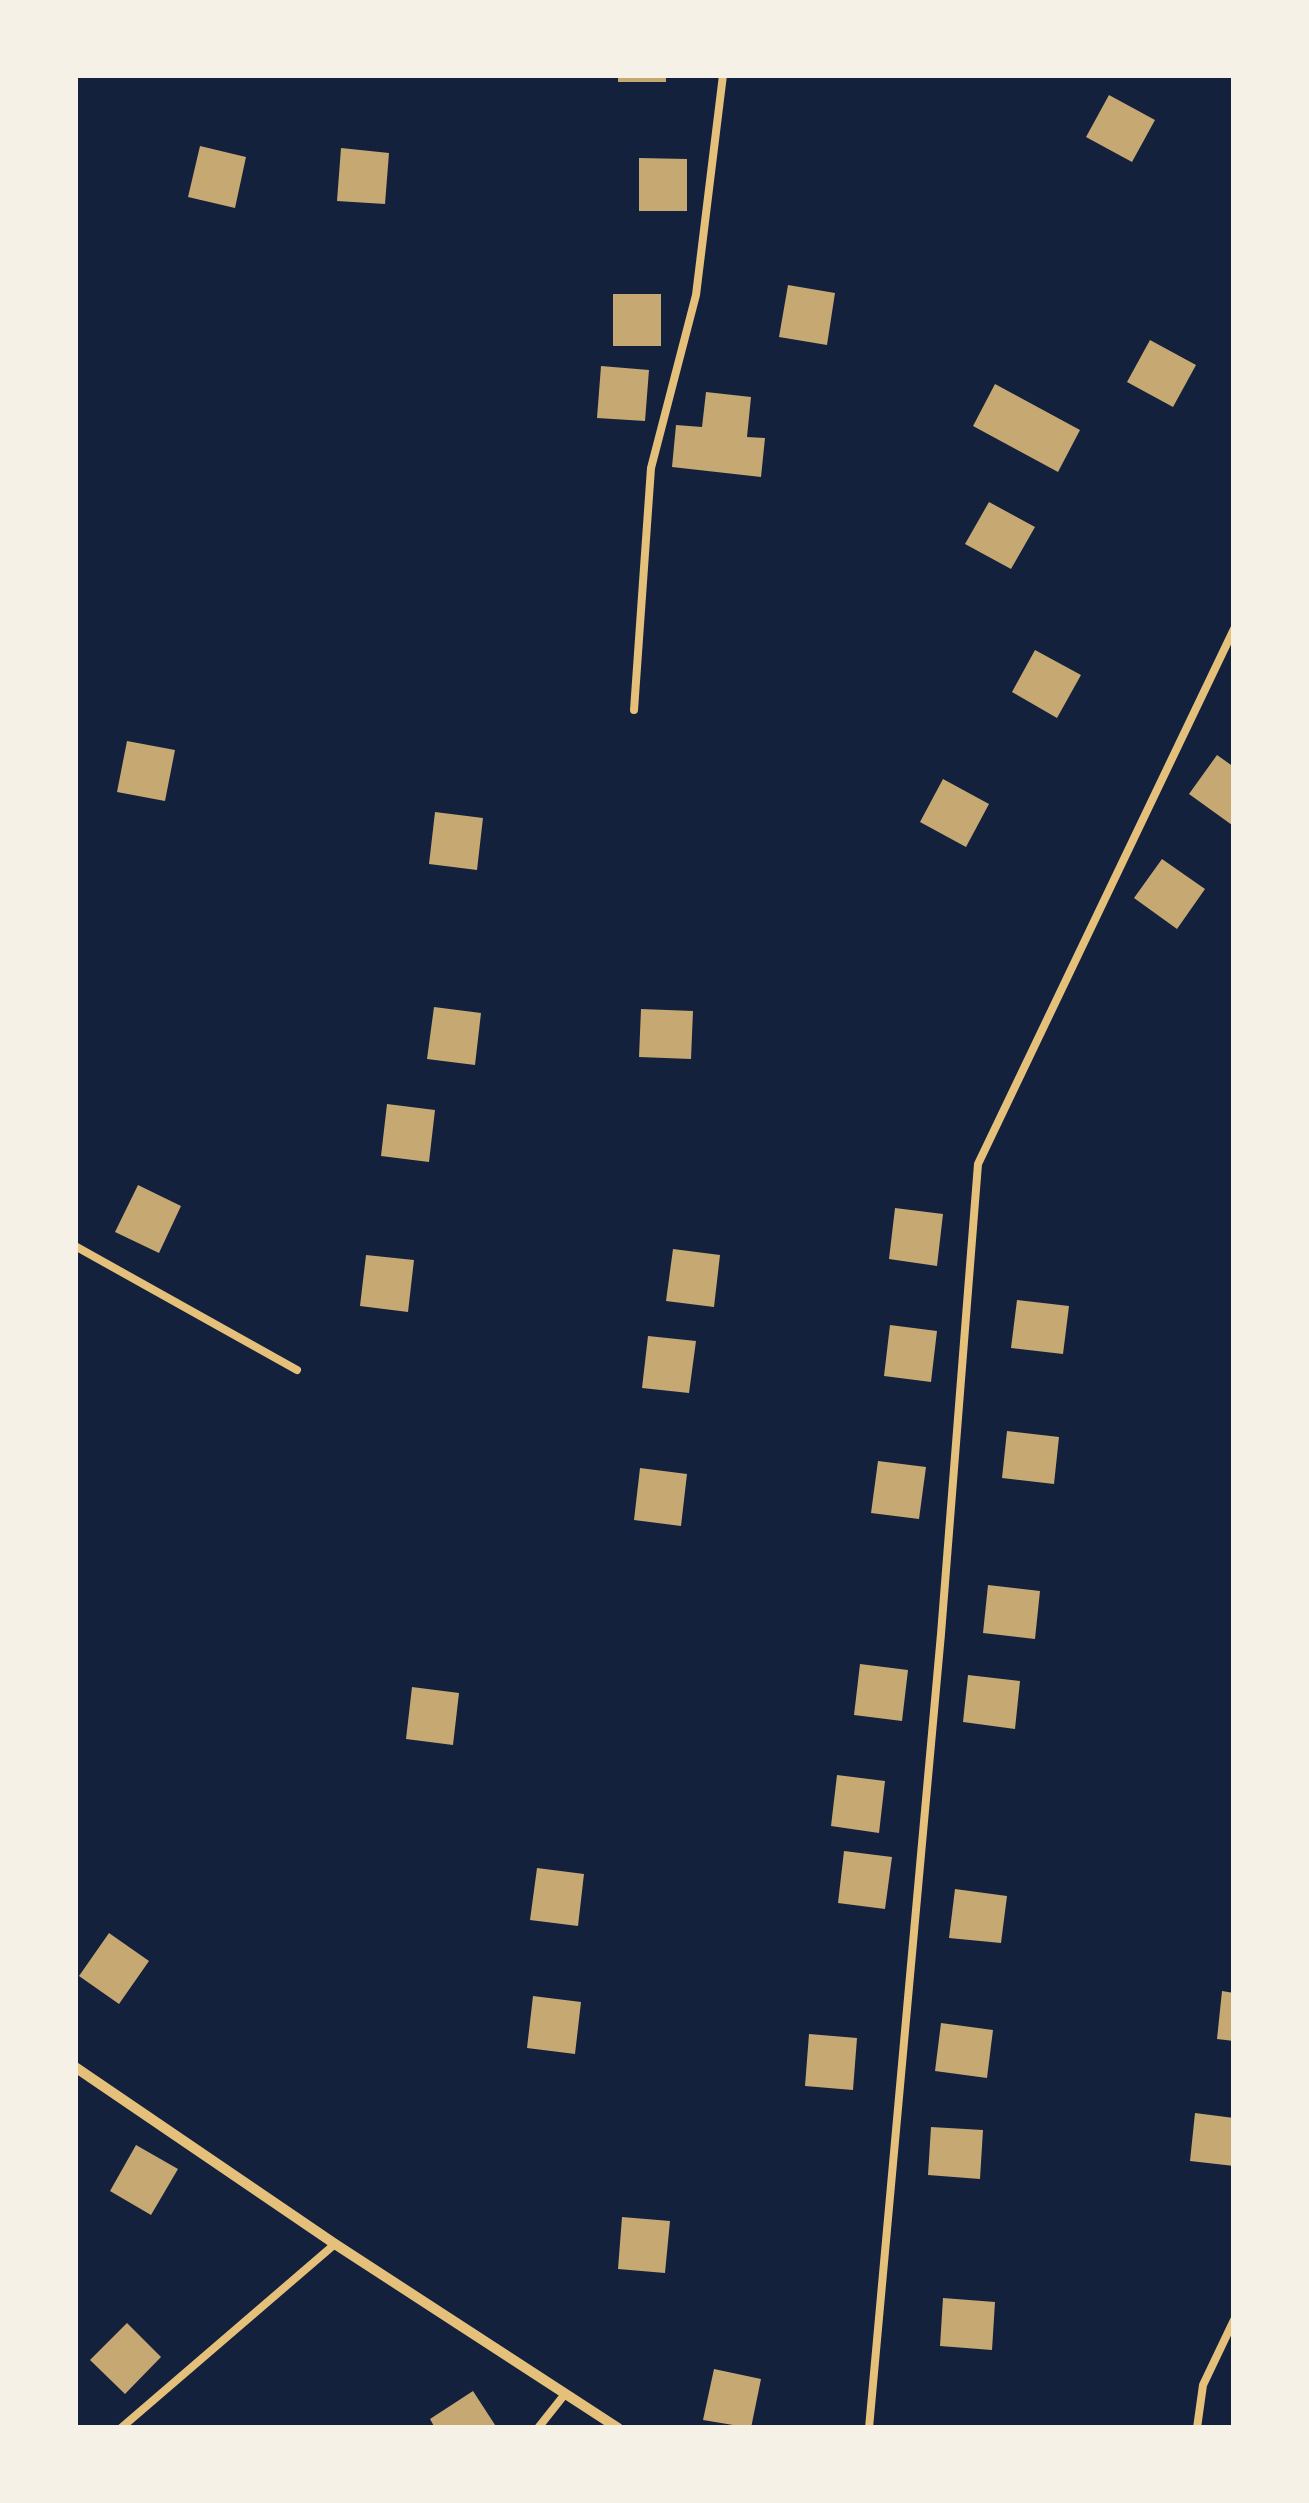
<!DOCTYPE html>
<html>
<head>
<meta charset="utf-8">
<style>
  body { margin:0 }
  #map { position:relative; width:1309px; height:2503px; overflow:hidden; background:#14213d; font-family:"Work Sans",sans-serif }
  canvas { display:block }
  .frame { position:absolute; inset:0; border:78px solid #f6f1e7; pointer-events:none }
</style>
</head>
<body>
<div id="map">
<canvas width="1309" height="2503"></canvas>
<div class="frame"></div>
</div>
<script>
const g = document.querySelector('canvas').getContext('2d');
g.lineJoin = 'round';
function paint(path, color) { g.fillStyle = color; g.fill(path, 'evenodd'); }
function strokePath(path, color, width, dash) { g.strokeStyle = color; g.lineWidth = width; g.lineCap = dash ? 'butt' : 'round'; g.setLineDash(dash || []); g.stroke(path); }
paint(new Path2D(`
  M 618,75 L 666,75 L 666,82 L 618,82 Z
  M 1109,95 L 1155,120 L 1132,162 L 1086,137 Z
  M 200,146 L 246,157 L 235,208 L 188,197 Z
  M 341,148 L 389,153 L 385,204 L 337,201 Z
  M 639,158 L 687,159 L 687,211 L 639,211 Z
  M 788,285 L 835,293 L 827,345 L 779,337 Z
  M 613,294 L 661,294 L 661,346 L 613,346 Z
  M 1150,340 L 1196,365 L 1173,407 L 1127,382 Z
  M 601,366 L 649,370 L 645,421 L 597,418 Z
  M 995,384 L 1080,430 L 1058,472 L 973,426 Z
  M 706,392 L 751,397 L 747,437 L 765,438 L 761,477 L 672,467 L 676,425 L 702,427 Z
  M 989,502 L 1035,527 L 1011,569 L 965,544 Z
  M 1035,650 L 1081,675 L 1057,718 L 1012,692 Z
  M 127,741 L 175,750 L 165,801 L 117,792 Z
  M 1217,755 L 1234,767 L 1232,825 L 1189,794 Z
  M 943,779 L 989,804 L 966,847 L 920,822 Z
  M 435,812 L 483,818 L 477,870 L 429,864 Z
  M 1162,859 L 1205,889 L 1177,929 L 1134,898 Z
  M 434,1007 L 481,1013 L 475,1065 L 427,1059 Z
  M 641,1009 L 693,1011 L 691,1059 L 639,1057 Z
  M 387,1104 L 435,1110 L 429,1162 L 381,1156 Z
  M 138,1185 L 181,1206 L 159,1253 L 115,1232 Z
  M 895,1208 L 943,1214 L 937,1266 L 889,1259 Z
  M 673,1249 L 720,1255 L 714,1307 L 666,1301 Z
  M 366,1255 L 414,1260 L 408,1312 L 360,1306 Z
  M 1017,1300 L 1069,1306 L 1063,1354 L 1011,1348 Z
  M 890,1325 L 937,1331 L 931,1382 L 884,1376 Z
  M 648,1336 L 696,1341 L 689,1393 L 642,1388 Z
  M 1007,1431 L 1059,1437 L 1054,1484 L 1002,1478 Z
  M 878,1461 L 926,1467 L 919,1519 L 871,1513 Z
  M 640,1468 L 687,1474 L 681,1526 L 634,1520 Z
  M 988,1585 L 1040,1591 L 1035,1639 L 983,1633 Z
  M 860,1664 L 908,1670 L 902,1721 L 854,1715 Z
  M 968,1675 L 1020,1681 L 1015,1729 L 963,1722 Z
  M 412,1687 L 459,1693 L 453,1745 L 406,1739 Z
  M 837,1775 L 885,1781 L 879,1833 L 831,1826 Z
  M 844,1851 L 892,1857 L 885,1909 L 838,1903 Z
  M 537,1868 L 584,1874 L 578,1926 L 530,1920 Z
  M 955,1889 L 1007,1896 L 1001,1943 L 949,1938 Z
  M 109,1933 L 149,1961 L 119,2004 L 79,1976 Z
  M 1222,1991 L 1234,1993 L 1234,2041 L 1217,2039 Z
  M 533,1996 L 581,2002 L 575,2054 L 527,2048 Z
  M 941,2023 L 993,2030 L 987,2078 L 935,2071 Z
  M 809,2034 L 857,2038 L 853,2090 L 805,2086 Z
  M 1195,2113 L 1234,2118 L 1234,2166 L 1190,2161 Z
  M 931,2127 L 983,2130 L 980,2179 L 928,2175 Z
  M 136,2145 L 178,2169 L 151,2215 L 110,2191 Z
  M 622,2217 L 670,2221 L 665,2273 L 618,2269 Z
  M 943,2298 L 995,2302 L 992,2350 L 940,2346 Z
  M 127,2323 L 161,2357 L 125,2394 L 90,2360 Z
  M 714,2369 L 761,2379 L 751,2428 L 703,2420 Z
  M 473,2391 L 497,2428 L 435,2428 L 430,2419 Z`), '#c6a872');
strokePath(new Path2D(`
  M 634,710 L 651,468 L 696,295 L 723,75
  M 75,1246 L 297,1370
  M 121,2428 L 335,2244
  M 538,2428 L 565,2394
  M 869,2428 L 941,1634 L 978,1164 L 1234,629
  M 1197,2428 L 1203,2385 L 1234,2320`), '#e5c07b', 8);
strokePath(new Path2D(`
  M 75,2067 L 335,2244 L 618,2428`), '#e5c07b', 10);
</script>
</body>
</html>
